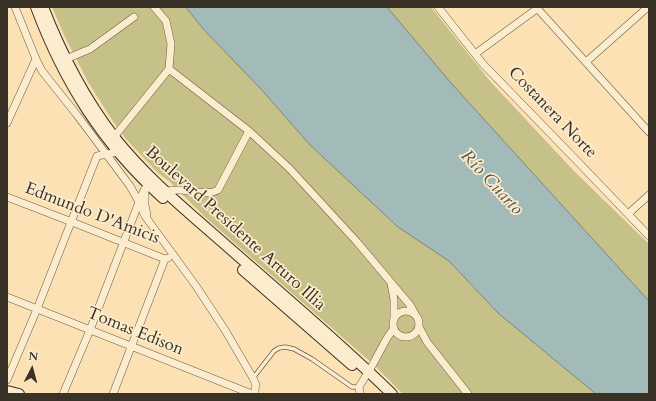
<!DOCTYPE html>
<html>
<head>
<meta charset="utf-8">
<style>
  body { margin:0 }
  #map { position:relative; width:656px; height:401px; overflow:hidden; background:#fbe1b4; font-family:Cardo,serif }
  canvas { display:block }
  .frame { position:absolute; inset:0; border:8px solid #3a3127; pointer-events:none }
  .north { position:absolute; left:12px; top:349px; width:40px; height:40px; -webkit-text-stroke:3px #fcecce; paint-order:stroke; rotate:6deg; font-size:11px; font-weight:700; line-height:16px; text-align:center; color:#3a3127 }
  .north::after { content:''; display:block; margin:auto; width:14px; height:18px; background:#3a3127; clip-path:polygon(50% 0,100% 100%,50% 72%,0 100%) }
</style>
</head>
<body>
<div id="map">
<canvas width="656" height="401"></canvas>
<div class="frame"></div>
<div class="north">N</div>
</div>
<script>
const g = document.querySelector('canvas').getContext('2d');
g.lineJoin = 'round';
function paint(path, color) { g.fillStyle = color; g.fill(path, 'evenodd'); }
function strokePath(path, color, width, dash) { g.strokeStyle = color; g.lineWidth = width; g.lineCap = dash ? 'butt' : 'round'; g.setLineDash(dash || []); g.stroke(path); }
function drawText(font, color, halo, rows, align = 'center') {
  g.font = font + ' Cardo,serif'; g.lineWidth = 3.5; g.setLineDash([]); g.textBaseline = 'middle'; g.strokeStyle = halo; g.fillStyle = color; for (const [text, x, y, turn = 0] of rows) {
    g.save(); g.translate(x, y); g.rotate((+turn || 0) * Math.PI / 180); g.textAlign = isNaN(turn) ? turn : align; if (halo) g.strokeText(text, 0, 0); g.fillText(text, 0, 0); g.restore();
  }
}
paint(new Path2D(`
  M 52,7 L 186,7 L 205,31 L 261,89 L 310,145 L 398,227 L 449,261 L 498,313 L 596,394 L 403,394 L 373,364 L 206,218 L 170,182 L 158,173 L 126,139 L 114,123 L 88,82 L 65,37 Z
  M 387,7 L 431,7 L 489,80 L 573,170 L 649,244 L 649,301 L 451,83 Z`), '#c5c189');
const water = new Path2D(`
  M 186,7 L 387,7 L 451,83 L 649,301 L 649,394 L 596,394 L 498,313 L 449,261 L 398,227 L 310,145 L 261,89 L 205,31 Z`);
paint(water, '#a3bbb8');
strokePath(water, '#79847e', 1);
const lane = new Path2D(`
  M 253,378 L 274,351 L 279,348 L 285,347 L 294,349 L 312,359 L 352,387 L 359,387`);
const street = new Path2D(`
  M 15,7 L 36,59 L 42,71 L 77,115 L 130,186 L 139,202 L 145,216 L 196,286 L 225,330 L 253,378 L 256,385 L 254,394
  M 438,7 L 483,64 L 579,163 L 649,236
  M 536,7 L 649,132
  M 475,54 L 538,8
  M 66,59 L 90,49 L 134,17
  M 586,62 L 648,7
  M 169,69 L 249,131 L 290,169 L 357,242 L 410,305 L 415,314
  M 7,123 L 36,59
  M 114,137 L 169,69 L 171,44 L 166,21 L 154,7
  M 145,191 L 145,205 L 147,215
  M 162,193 C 167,191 172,190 178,190 C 190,190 207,196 218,190 L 249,131
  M 7,197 L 72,222 L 165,259
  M 628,214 L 649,195
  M 391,283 L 394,300 L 394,318
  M 7,297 L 252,394
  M393 324a13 13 0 1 1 26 0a13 13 0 1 1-26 0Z
  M 419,327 L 427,342 L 468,394
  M 7,380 L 37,309 L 97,156 L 118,152 L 121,149
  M 63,394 L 90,330 L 139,202 L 144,190 L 148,185
  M 113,394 L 165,259 L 168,258
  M 360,394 L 359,387 L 373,364 L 387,338 L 394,328`);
const secondary = new Path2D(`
  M 36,7 C 64,82 103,144 163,198
  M 43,7 C 61,53 84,98 114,137 C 145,176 183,208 220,240 C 278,291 337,340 392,394
  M 243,270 L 352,365
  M 7,391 L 19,394`);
strokePath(lane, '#6a5d4a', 5);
strokePath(street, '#6a5d4a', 8);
strokePath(secondary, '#3a3127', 12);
strokePath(lane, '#fcecce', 3.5);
strokePath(street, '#fcecce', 7);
strokePath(secondary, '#fcecce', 10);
drawText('17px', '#3a3127', '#fcecce', [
  ["Costanera Norte",552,113,46],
  ["Edmundo D'Amicis",92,214,21],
  ["Boulevard Presidente Arturo Illia",235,229,42],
  ["Tomas Edison",135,332,22]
]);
drawText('italic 18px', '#54544b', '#fcecce', [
  ["Río Cuarto",491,183,47]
]);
</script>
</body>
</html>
